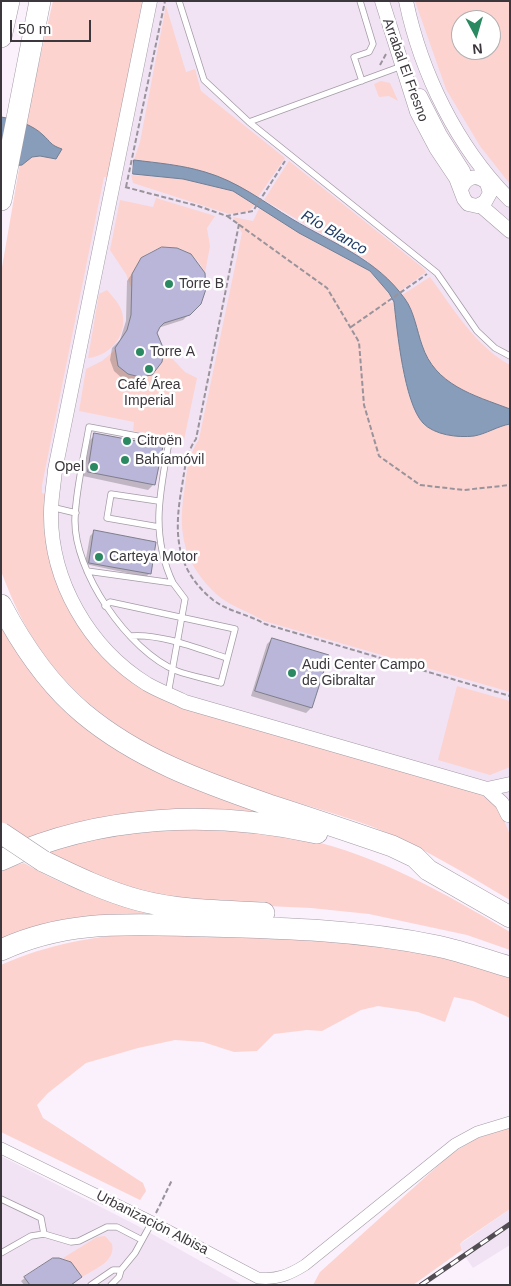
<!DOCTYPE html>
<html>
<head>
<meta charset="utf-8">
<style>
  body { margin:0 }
  #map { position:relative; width:511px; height:1286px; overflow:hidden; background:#faf1fc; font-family:Helvetica,sans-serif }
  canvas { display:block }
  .frame { position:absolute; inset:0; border:2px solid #3b373c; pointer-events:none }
  .north { position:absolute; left:451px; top:10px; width:50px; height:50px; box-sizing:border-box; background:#fff; border:1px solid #b1afb1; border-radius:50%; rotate:174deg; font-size:14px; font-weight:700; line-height:20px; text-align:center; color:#3b373c }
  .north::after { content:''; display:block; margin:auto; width:18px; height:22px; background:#2b8961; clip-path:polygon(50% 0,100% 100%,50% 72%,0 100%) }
  .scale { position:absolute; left:10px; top:20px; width:81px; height:22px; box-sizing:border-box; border:2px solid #3b373c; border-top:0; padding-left:6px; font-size:15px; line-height:18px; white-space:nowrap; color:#3b373c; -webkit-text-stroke:4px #fff; paint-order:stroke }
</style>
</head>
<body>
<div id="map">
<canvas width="511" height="1286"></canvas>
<div class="frame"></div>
<div class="north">N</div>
<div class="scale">50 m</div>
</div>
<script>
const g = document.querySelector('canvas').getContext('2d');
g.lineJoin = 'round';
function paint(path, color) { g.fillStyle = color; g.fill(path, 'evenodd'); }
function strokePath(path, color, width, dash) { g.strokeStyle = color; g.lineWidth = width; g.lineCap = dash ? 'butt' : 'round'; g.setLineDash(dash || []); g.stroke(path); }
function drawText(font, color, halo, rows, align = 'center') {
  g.font = font + ' Helvetica,sans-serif'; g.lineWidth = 5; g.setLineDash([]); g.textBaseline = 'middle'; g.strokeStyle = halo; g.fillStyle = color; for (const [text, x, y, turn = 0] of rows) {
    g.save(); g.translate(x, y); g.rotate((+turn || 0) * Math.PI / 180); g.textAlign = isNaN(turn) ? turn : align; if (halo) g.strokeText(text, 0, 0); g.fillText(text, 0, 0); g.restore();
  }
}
paint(new Path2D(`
  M 74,1 L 437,1 L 510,152 L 510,867 L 193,746 L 65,627 L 1,332 Z
  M 1,1156 L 138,1226 L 243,1285 L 1,1285 Z
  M 510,1209 L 510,1245 L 473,1268 L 464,1255 L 460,1244 Z`), '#f1e3f4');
paint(new Path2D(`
  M 53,1 L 142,1 L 109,177 L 104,177 L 42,485 L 42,493 L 47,495 L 66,597 L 133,677 L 478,793 L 498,806 L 510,835 L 510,900 C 466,874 421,846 373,827 C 325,809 274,797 225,780 C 157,755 84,713 42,652 C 24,627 12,600 1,571 L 1,273 L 33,88 Z
  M 415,1 L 510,1 L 510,184 L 480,146 L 446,89 ZM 461,20 L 491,20 L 491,50 L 461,50 Z
  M 166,6 L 186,72 L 195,69 L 201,91 L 285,158 L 258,197 C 215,173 183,165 134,160 L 140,142 Z
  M 381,81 L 390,83 L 398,101 L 389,96 L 379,97 L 374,84 Z
  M 289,161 L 423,268 L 426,272 L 399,292 L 365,259 L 264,200 Z
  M 131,175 L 183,179 L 233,191 L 255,204 L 249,211 L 229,214 L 133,183 Z
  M 156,198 L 215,216 L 207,228 L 210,246 L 205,273 C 187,231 132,242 131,287 L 126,274 L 110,250 L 120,200 L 153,207 Z
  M 260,207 L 299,233 L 370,271 L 389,293 L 391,296 L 388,300 L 389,303 L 394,302 C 397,331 403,403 423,423 C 434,435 458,437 474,436 C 486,435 498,426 510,424 L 510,692 L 264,621 C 247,610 227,606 212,590 C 181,558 178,528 185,486 C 187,468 189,455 199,439 L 242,233 L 233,217 L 253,221 Z
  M 430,277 C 453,308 475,346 510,365 L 510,409 C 480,398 438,387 425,354 C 417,336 413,317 406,300 L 402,295 Z
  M 107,290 C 112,296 118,302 121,309 C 130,333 111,356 88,358 L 99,294 Z
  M 115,350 L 118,366 C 136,385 163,377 164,350 L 185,372 L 197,378 L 184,440 L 133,431 L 134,422 L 79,411 L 86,369 L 102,361 Z
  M 1,623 L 46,686 L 268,813 L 227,809 L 144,812 L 25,840 L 1,824 Z
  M 457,686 L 510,701 L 510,767 L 490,775 L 438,760 Z
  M 202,827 C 236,831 272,831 305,839 C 379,856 445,893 510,932 L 510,950 L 467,935 L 369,914 L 311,908 L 201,903 L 164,897 L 93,876 L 44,851 L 126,832 Z
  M 24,863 C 66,888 109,901 156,914 L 92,917 L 1,941 L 1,869 Z
  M 145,933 L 368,942 L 469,963 L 510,978 L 510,1018 L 473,1001 L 454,997 L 445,1022 L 418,1012 L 378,1006 L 361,1010 L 322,1031 L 307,1030 L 274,1034 L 257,1051 L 234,1052 L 203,1042 L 175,1040 L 138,1048 L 86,1063 L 48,1093 L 37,1105 L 43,1118 L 143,1183 L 146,1191 L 140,1200 L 1,1132 L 1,965 C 48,944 94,936 145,933 Z
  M 510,1127 L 510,1209 L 463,1241 L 460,1244 L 462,1250 L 413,1285 L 313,1285 L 320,1272 L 451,1154 L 475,1139 Z
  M 105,1236 L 112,1244 C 116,1261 95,1269 82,1277 L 71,1262 L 63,1258 L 97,1237 Z`), '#fcd3cf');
const water = new Path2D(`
  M 1,117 C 15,119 33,125 43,135 C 51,142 50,145 62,149 L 56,159 L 40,156 L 32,157 L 22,165 L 1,167 Z
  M 134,160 C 158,163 182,165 205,172 C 237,181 264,202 292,219 C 332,243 377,259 405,299 C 414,311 417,331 422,345 C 435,385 473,395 510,409 L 510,424 C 498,426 486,434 474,436 C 458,438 434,435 423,423 C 404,403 397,330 394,302 L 389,293 L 370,271 L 299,233 L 233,191 L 183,179 L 133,174 Z`);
paint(water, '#889dba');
strokePath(water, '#717e94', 1);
paint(new Path2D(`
  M 169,248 L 184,251 L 196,261 L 204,274 L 189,314 L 183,320 L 158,328 L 155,333 L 164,354 L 158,367 L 140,382 L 123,379 L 114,371 L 110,360 L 112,348 L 120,340 L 126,321 L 127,281 L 142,259 L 155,251 Z
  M 95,435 L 161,447 L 153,485 L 148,490 L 83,476 L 90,440 Z
  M 94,532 L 150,573 L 146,577 L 85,564 L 90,536 Z
  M 272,639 L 327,656 L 311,708 L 306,713 L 251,696 L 267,644 Z
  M 81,1277 L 71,1285 L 24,1285 L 21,1281 L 25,1278 Z`), '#0003');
const building = new Path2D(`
  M 162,247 L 177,248 L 191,254 L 205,273 L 206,289 L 201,304 L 190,315 L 164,323 L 160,327 L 157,333 L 164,350 L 162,362 L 152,375 L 140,377 L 128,374 L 118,366 L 115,348 L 127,330 L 131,315 L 132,274 L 141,258 Z
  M 94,433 L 163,446 L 155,485 L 88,472 Z
  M 94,530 L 156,542 L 151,574 L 89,563 Z
  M 272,638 L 329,655 L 312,708 L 255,691 Z
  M 53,1258 L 59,1258 L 71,1262 L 82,1277 L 71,1285 L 30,1285 L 24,1277 Z`);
paint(building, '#b9b6d9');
strokePath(building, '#7f7f8b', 1);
const service = new Path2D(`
  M 179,1 L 204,80 L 249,122 L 437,273 L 477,331 L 495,348 L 510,356
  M 360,1 L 373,44 L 369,52 L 354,57 L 362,81
  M 249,122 L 402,66
  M 158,501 L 111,494 L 107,518 L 159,527
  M 51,507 L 76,513
  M 87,571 L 173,583 L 185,599 L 168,694
  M 105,606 L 110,602 L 235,629 L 221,683 C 207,679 191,676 177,671 C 128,651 73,571 75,518 C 76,488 84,457 89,427 L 169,442 C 160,492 150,534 173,583
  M 130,636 C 160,633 199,649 227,658
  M 1,1199 L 41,1218 L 44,1234
  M 1,1253 L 31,1236 L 44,1234 L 71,1242 L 79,1241 L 107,1227 L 117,1227 L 142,1240
  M 91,1285 L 113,1270 L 121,1270
  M 111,1285 L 119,1277 L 121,1270 L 135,1253 L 152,1222`);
const minor = new Path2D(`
  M 1,1148 L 152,1222 L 258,1278 C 277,1280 289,1275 305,1265 L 455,1144 L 477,1132 L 510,1122`);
const tertiary = new Path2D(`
  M 150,1 L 55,470 C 54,483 51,498 51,512 C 50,581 89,648 147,684 C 159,691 173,696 185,702 L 487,789 L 502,803 L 508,815
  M 382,1 L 417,112 L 436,148 L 456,178 L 464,199 L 468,204 L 477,206 L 485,202 L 490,193 L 487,183 C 477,173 465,177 461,190
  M 406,1 C 421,73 457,147 510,200
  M 420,96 L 440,135 L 463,171 L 466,181
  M 480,205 L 510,231
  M 487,789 L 510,784`);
const motorway = new Path2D(`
  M 1,37 L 9,1
  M 1,200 L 40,1
  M 1,605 C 22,645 48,684 83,713 C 138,759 203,782 269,805 C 310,818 351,832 392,846 L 415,857 L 428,870 L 510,917
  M 1,860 C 100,814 213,810 317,833
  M 43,861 C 74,876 105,891 138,900 C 179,911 222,911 264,913
  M 1,950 C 70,918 134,925 206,926 C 284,928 360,930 437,946 C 461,951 486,960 510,967`);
strokePath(service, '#a39ba5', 7);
strokePath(minor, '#a39ba5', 12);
strokePath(tertiary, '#a39ba5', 15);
strokePath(motorway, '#a39ba5', 22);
strokePath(new Path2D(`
  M 380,65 L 386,54
  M 125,187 L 198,206 L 227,216 L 253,211 L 285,161
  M 126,187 L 165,1
  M 227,216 L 327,288 L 359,342 L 364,405 L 379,456 L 420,485 L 464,490 L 510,485
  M 239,224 L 196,439 C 186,453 185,468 182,486 C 174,531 174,568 213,600 C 229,612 248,614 265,624 L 510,696
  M 351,327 L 427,274
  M 156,1213 L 172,1180`), '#99939b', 2, [5, 2.5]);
strokePath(service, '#fff', 5.5);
strokePath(minor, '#fff', 11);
strokePath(tertiary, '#fff', 14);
strokePath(motorway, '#fff', 21);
const rail = new Path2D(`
  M 421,1285 L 510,1224`);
strokePath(rail, '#524d53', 5);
strokePath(rail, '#fff', 3, [9]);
const motorwayBridge = new Path2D(`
  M 1,833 L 43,861`);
strokePath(motorwayBridge, '#a39ba5', 22, []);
strokePath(motorwayBridge, '#fff', 21);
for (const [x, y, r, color] of [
  [169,284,5,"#2b8961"],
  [140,352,5,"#2b8961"],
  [149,369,5,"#2b8961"],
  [127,441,5,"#2b8961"],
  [125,460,5,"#2b8961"],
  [94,467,5,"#2b8961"],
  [99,557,5,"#2b8961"],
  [292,673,5,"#2b8961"]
]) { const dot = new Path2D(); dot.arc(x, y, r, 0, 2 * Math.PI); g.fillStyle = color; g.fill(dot); strokePath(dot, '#fff', 2); }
drawText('14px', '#3b373c', '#fff', [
  ["Arrabal El Fresno",405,70,70],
  ["Urbanización Albisa",152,1223,27]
]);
drawText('14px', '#3b373c', '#fff', [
  ["Torre B",179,284],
  ["Torre A",150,352],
  ["Café Área",149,385,"center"],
  ["Imperial",149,401,"center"],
  ["Citroën",137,441],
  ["Bahíamóvil",135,460],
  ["Opel",84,467,"right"],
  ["Carteya Motor",109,557],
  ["Audi Center Campo",302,665],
  ["de Gibraltar",302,681]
], 'left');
drawText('italic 15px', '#1f3c65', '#fff', [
  ["Río Blanco",334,233,30]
]);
</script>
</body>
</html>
